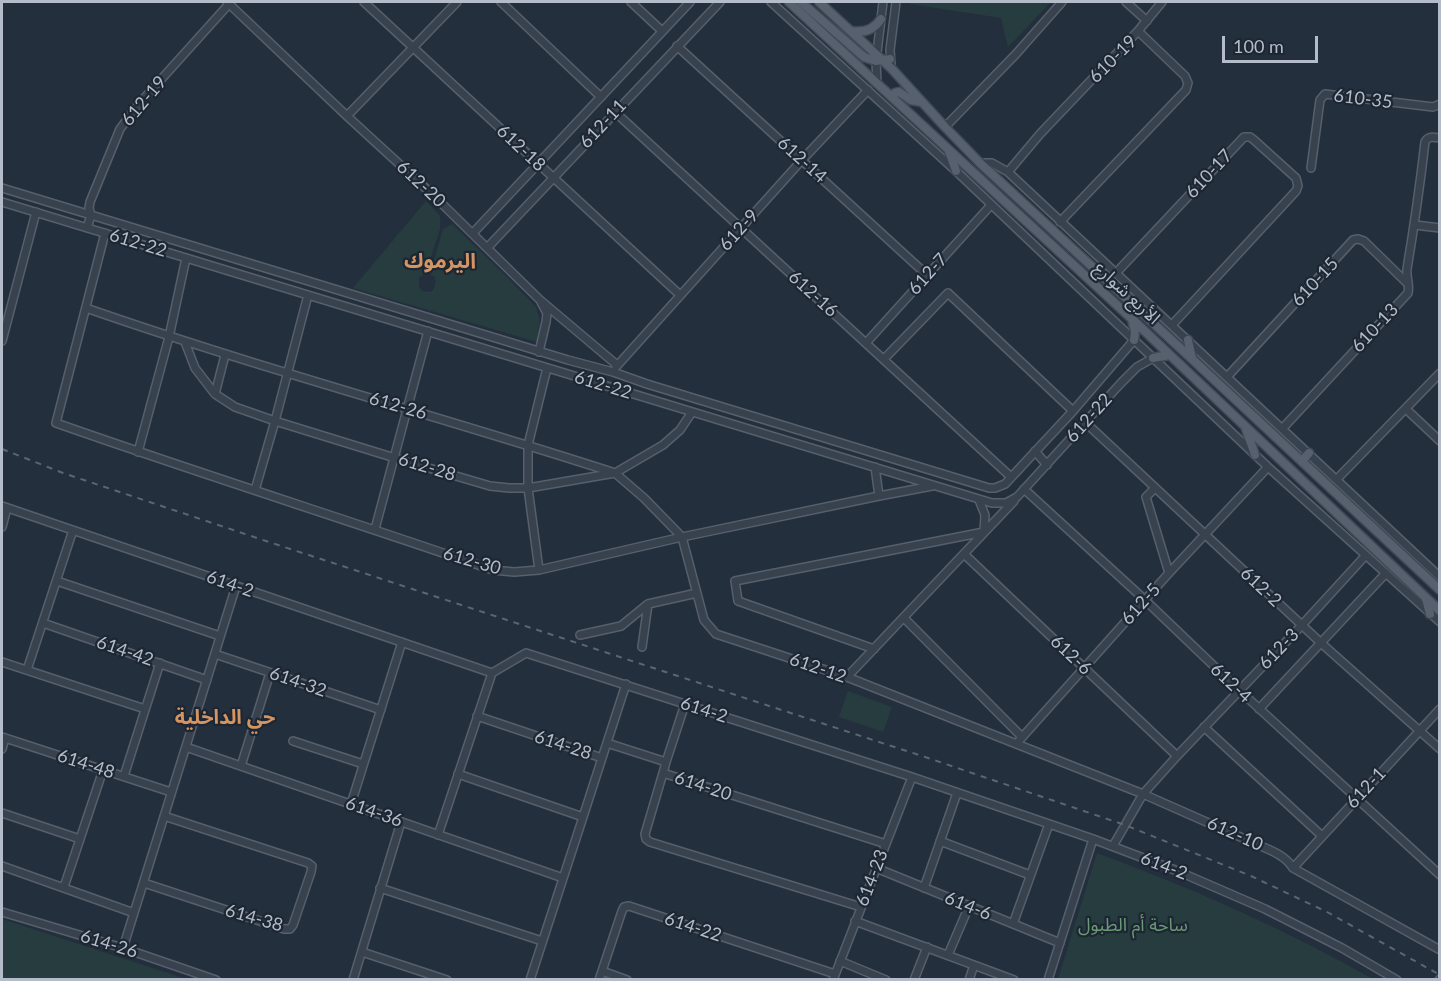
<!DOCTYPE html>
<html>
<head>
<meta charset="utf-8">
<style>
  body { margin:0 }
  #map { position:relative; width:1441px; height:981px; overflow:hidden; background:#242f3e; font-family:Lato,sans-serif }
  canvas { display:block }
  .frame { position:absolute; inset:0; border:3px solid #b4bcc9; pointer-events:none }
  .scale { position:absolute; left:1222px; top:36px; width:96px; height:27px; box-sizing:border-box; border:3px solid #b4bcc9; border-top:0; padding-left:8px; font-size:18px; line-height:21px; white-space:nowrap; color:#b4bcc9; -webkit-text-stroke:4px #1d2633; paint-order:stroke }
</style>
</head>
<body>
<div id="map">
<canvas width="1441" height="981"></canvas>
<div class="frame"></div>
<div class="scale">100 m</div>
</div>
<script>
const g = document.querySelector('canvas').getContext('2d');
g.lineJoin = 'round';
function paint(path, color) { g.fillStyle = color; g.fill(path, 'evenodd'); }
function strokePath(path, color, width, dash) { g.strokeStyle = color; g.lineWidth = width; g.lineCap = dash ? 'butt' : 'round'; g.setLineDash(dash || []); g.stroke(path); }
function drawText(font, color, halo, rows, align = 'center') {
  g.font = font + ' Lato,"Noto Sans Arabic",sans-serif'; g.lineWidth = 4.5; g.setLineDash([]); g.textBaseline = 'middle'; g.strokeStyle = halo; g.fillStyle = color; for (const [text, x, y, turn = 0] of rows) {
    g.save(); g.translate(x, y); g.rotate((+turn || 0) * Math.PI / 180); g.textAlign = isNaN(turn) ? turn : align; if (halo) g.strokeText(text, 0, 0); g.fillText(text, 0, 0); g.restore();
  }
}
paint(new Path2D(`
  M 910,2 L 1051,2 L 1008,47 L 1001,18 L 910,4 Z
  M 426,201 L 440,216 L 440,229 L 426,273 L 419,277 L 419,287 L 422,291 L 431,292 C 435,288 436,284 435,277 L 430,274 L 443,229 L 452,224 L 507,277 L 536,307 L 540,320 L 537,342 L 353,288 Z
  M 848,691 L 892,707 L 883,732 L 839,717 Z
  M 1097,853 C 1192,888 1285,929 1373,979 L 1058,979 Z
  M 2,919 L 186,979 L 2,979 Z`), '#263c3f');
const minor = new Path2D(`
  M 227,2 L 347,116 L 433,195 L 540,300 L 617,365
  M 364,2 L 680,295
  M 501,2 L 601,97
  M 631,2 L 662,31
  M 771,2 L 956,171 L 1268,467 L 1440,622
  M 1126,2 L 1147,21
  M 1138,31 L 1162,2
  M 677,46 L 927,275
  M 891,64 L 890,50 L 896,2
  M 877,83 L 876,61 L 883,2
  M 615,112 L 1011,477
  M 347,116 L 457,2
  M 945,127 L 1016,54 L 1062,2
  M 980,163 L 992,163 L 1008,172 L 1440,577
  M 1311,168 L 1320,100 L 1325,94 L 1433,107 L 1440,104
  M 1008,172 L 1040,134 L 1138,31 L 1185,76 L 1188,83 L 1186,90 L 1060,222
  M 2,188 L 568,360 L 613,372 L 647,384 L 989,488 L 995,488 L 1005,484 L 1073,411 L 1134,340
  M 2,202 L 992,503 L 1006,503 L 1017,497 L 1121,383 L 1137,367 L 1153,358
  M 1415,225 L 1440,228
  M 87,228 L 91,215 L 89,208 L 90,202 L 120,129 L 138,105 L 229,4
  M 105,233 L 56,423 C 201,474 348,520 493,570 L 514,572 L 539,570 L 682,537 L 879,496 L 932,486
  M 473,233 L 690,2
  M 488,247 L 720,2
  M 1116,273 L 1244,137 L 1250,137 L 1254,140 L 1296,178 L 1298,186 L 1296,191 L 1172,325
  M 86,308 C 261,369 439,416 615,473 L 663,445 L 680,430 L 692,412
  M 2,341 L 36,212
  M 185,342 L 195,368 L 215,394 L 235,407 L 275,421 L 395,458 L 490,486 L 509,488 L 528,488 L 615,473 L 644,498 L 682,537 L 704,620 L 716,634 L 847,677 L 1143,794 L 1263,847 C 1275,852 1286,857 1293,868 L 1440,950
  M 866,343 L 991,205
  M 539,352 L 546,322 L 547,313 L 541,302
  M 884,359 L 948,293 L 1073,411
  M 616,367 L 802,160 L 868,90
  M 1227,377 L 1353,240 L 1358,239 L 1364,241 L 1407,283
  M 215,394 L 225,355
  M 1406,409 L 1440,441
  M 1085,422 L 1321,643 L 1440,749
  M 1282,429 L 1408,293 C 1410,285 1406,277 1407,269 C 1414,227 1420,185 1425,142 C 1428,136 1433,137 1440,138
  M 1035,451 L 1047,465
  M 138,452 L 169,337 L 186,258
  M 875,467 L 879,496
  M 1337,479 L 1440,373
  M 1155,488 L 1146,497 L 1169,573
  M 1024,489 L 1145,600 L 1239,690 L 1440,875
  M 255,490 L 275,421 L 308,295
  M 979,500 L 985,515 L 984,532
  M 2,506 L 492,673 L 526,653 L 912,777 L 1093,839 L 1175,870 L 1265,909 L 1342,948 L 1397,980
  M 2,527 L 7,508
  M 375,529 L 428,331
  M 964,554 L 1177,756
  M 539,570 L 528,488 L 528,445 L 547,368
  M 57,581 L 220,636
  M 904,618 L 1022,737
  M 43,623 L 207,680
  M 580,635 L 621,626 L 648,604 L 697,593
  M 642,647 L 648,604
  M 874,649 L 738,601 L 735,581 L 984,532
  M 215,654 L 381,710
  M 2,662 L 145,709
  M 27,670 L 73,530
  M 847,677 L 1014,501
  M 1259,709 L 1386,573
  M 1204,727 L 1322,836
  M 2,737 L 171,792
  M 293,741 L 363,764
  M 607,743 L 666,762 L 663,773
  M 1017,743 L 1169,573 L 1268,467
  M 186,747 L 563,878
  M 2,749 L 5,738
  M 602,758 L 626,684
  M 666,762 L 685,704
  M 241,766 L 270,673
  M 458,774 L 583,817 L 602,758 L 477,716
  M 124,776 L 160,663
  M 351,804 L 402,642
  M 2,813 L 80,839
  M 438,835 L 492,673
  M 940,841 L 1030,875
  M 1113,846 L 1143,794 L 1177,756 L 1302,625 L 1366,555
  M 2,866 L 134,913
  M 876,868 L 1060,943
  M 1293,868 L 1440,709
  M 144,883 L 284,929 L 290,929 L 293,925 L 311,872 L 312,866 L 308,863 L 164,816
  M 64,887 L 103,770
  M 380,888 L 542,941
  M 924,888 L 957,793
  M 861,907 L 650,842 L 646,839 L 645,834 L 663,773 L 886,844
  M 2,912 L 123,948 L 216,980
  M 855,921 L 1014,980
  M 1013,924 L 1049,824
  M 123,948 L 236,586
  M 362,952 L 447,980
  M 948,955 L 969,906
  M 840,961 L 886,980
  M 602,971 L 627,980
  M 353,980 L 401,822
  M 530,980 L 583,817
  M 599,980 L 622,911 L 624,907 L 629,906 L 835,974
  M 833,980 L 912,777
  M 914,980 L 927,947
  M 969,980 L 974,965
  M 1048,980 L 1093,839
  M 1439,980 L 1440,979`);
const major = new Path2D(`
  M 789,2 L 1132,319 L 1440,611
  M 801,2 L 864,57 L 876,61 L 890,59
  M 819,2 L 892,69 L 945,127 L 980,163 L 1192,359 L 1440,590
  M 851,31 C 863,33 874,30 881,19
  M 892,97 L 895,93 L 899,92 L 911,100 L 922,102
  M 949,151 L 956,171
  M 1132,319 L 1135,331 L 1134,340
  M 1188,340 L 1192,358
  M 1153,358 L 1169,355
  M 1246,429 L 1255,455
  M 1302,461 L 1309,453
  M 1426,599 L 1430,614`);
strokePath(minor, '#565f6c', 10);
strokePath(major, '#414a57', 11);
strokePath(minor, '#38414e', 7);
strokePath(major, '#56606e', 8);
strokePath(new Path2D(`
  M 2,449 L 63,473 L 266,541 L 928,758 L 1125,825 L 1251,876 L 1327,912 L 1440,975`), '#5a6575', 2, [6, 6]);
drawText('18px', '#b4bcc9', '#1d2633', [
  ["610-19",1113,59,-45],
  ["610-35",1363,99,7],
  ["612-19",144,101,-50],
  ["612-11",603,124,-47],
  ["612-18",521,148,43],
  ["612-14",802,160,42],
  ["610-17",1209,174,-47],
  ["612-20",421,184,43],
  ["612-9",739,230,-48],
  ["612-22",138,243,17],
  ["612-7",928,274,-48],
  ["610-15",1315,282,-47],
  ["الأربع شوارع",1127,293,43],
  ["612-16",813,294,42],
  ["610-13",1375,328,-47],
  ["612-22",603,385,17],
  ["612-26",398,406,16],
  ["612-22",1089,418,-48],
  ["612-28",427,467,17],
  ["612-30",472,561,16],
  ["614-2",230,584,19],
  ["612-2",1261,587,43],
  ["612-5",1141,604,-48],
  ["612-3",1279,649,-46],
  ["614-42",125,651,19],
  ["612-6",1071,655,43],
  ["612-12",818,668,19],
  ["614-32",298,682,19],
  ["612-4",1231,683,43],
  ["614-2",704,710,18],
  ["614-28",563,745,18],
  ["614-48",86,764,18],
  ["614-20",703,786,18],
  ["612-1",1366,788,-47],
  ["614-36",374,812,19],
  ["612-10",1235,834,24],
  ["614-2",1164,866,21],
  ["614-23",872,878,-69],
  ["614-6",968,906,22],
  ["614-38",254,918,16],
  ["614-22",693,927,18],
  ["614-26",109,944,17]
]);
drawText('18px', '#6b9a76', '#1d2633', [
  ["ساحة أم الطبول",1133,925]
]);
drawText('bold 20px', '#d59563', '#1d2633', [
  ["حي الداخلية",225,718]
]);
drawText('bold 21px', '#d59563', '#1d2633', [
  ["اليرموك",440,261]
]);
</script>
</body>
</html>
